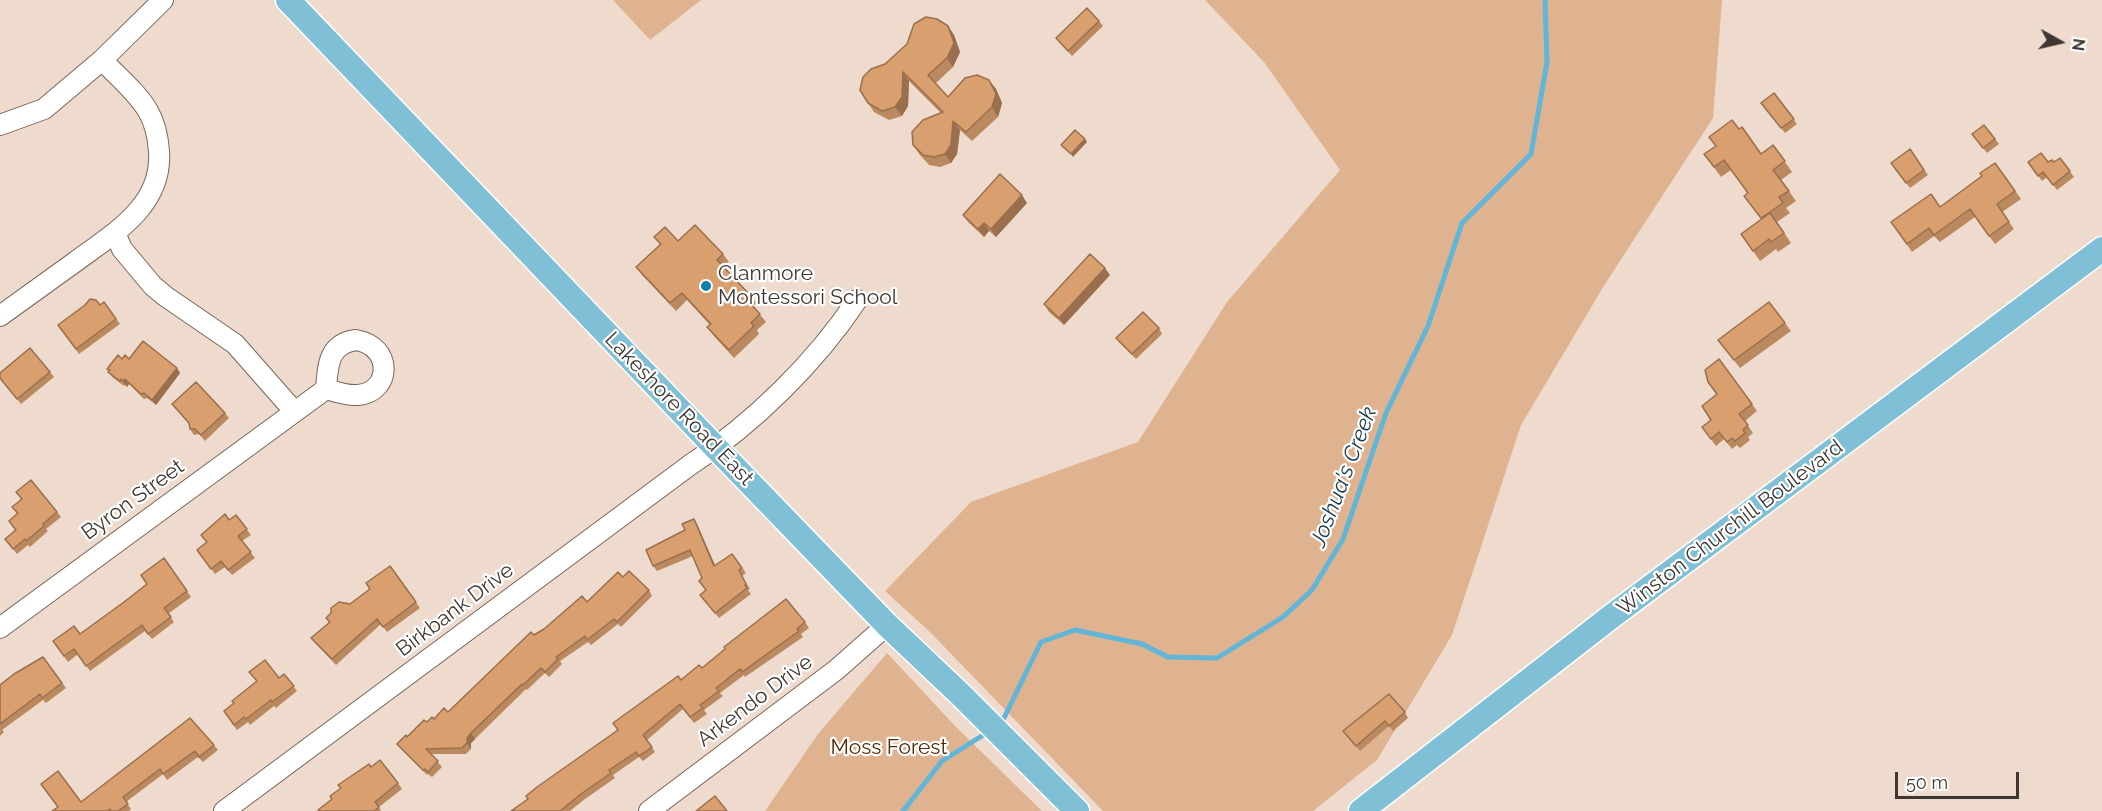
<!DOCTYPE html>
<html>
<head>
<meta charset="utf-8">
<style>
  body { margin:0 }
  #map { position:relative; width:2102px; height:811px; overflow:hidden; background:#efdbcd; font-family:Raleway,sans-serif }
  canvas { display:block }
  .north { position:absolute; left:2030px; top:12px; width:60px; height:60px; -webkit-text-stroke:4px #fff; paint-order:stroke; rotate:98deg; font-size:16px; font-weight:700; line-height:24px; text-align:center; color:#3f3731 }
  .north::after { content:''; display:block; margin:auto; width:21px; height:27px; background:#3f3731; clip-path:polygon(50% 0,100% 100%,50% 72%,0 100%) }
  .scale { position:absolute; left:1895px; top:772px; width:124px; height:27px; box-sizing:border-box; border:3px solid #3f3731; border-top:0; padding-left:8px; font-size:18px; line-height:21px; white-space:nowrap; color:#3f3731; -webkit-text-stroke:4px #fff; paint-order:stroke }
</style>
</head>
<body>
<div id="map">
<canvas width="2102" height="811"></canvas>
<div class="north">N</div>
<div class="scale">50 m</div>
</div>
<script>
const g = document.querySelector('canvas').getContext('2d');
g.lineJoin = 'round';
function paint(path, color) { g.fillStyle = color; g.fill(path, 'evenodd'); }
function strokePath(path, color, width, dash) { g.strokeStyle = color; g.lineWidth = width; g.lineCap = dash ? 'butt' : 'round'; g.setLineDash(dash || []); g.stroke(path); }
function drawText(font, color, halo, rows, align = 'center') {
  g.font = font + ' Raleway,sans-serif'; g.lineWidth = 4.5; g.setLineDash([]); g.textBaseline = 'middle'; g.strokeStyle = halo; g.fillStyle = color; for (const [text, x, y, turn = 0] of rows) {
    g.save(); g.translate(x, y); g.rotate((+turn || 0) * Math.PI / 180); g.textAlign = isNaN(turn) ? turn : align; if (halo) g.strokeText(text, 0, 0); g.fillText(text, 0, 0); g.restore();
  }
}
paint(new Path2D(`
  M 613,0 L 701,0 L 650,40 Z
  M 1205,0 L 1722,0 L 1713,118 L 1605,284 L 1521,425 L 1452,635 L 1377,760 L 1313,811 L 1103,811 L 930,632 L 885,591 L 971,502 L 1138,442 L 1227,302 L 1340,170 L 1264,62 Z
  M 887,653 L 956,727 L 1042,811 L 765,811 L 818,734 Z`), '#dfb290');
strokePath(new Path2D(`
  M 1001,724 L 1041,642 L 1075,630 L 1142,644 L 1168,657 L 1217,658 L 1283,617 L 1312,590 L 1343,539 L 1386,413 L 1428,326 L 1462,223 L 1531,154 L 1547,62 L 1545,0
  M 903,811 L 942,761 L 988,732`), '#61b5d6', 5);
const minor = new Path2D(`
  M 0,125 L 44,109 L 102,60 L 163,0
  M 115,233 L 122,249 L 153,286 L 165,296 L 235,344 L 294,411
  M 0,316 C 25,298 50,280 75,262 C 114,233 163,206 159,151 C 158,137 155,123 148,111 C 137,92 117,76 102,60
  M 356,340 C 393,346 392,392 358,395 C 348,396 336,392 326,389 C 328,365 328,344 356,340 Z
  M 0,628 L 326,389
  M 224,811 L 690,465 C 753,424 816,362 857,300
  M 649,811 L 836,670 L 887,625`);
const major = new Path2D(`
  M 288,0 L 716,448 L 887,625 L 961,695 L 1077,811
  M 1361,811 L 1612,616 L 2102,249`);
strokePath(minor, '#776659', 22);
strokePath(major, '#fff', 27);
strokePath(minor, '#fff', 20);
strokePath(major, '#80c0d6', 24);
paint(new Path2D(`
  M 1099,21 L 1103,26 L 1072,56 L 1056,38 Z
  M 948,26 L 954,35 L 960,52 L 953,67 L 935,84 L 948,97 L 989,80 L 996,89 L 1002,103 L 998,117 L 972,141 L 960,130 L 957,154 L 951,163 L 940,167 L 929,165 L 920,155 L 913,145 L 941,113 L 909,81 L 908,106 L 902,116 L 889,120 L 874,112 L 868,103 L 885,64 L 907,44 Z
  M 1774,93 L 1797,124 L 1785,133 L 1761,103 Z
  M 1739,129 L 1761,154 L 1773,145 L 1792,172 L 1781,180 L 1796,201 L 1786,208 L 1790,213 L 1777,222 L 1791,243 L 1778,252 L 1776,249 L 1760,261 L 1741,234 L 1761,219 L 1744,196 L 1748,193 L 1731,170 L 1721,177 L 1704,154 Z
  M 1972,134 L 1995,139 L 1999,144 L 1987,153 Z
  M 1910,149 L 1928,175 L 1910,188 L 1891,163 Z
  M 2060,158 L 2074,177 L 2057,190 L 2047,177 L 2042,181 L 2028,162 L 2054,162 Z
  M 1995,163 L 2021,199 L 2002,212 L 2014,229 L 1995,244 L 1975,217 L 1940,242 L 1934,236 L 1912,252 L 1891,222 L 1940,207 L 1982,176 Z
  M 1027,203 L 996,237 L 989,231 L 984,237 L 968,222 L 963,215 Z
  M 654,237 L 678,241 L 723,254 L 729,262 L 724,267 L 750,295 L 756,303 L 753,306 L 766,322 L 757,330 L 759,334 L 734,358 L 713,335 L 707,327 L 710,325 L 687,300 L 676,311 L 642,275 L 636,267 L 660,245 Z
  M 1110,275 L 1064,325 L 1049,312 L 1044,304 Z
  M 104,302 L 120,324 L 79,354 L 58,325 L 100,305 Z
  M 1769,302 L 1791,331 L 1740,368 L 1718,340 Z
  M 1159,328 L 1162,334 L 1136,359 L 1120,343 L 1116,338 Z
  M 122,359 L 129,359 L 177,368 L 180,373 L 156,405 L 147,398 L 144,399 L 129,384 L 127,387 L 125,385 L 124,386 L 112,377 L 108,372 L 109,371 L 107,369 Z
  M 50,372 L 54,377 L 21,404 L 0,379 Z
  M 172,404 L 225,413 L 229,418 L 205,441 L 199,434 L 194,435 L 190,429 L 189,424 Z
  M 1752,404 L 1757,411 L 1745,421 L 1753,433 L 1748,437 L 1750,440 L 1740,448 L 1737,445 L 1732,449 L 1724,439 L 1716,446 L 1702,427 Z
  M 16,492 L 57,512 L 61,517 L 46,529 L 48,531 L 30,547 L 28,545 L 17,554 L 5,539 L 15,530 L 9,521 L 17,514 L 12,507 L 21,499 Z
  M 236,515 L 251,535 L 242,541 L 255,558 L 232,575 L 225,567 L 215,574 L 197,550 L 207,542 L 229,520 Z
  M 694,519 L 697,524 L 715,566 L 732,554 L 746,573 L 742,576 L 750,589 L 748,590 L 751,594 L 719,618 L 704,600 L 706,591 L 702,578 L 693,556 L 657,571 L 653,566 Z
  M 164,558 L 191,597 L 168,614 L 174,622 L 152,639 L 145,631 L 90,671 L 78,654 L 68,662 L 53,641 L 80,634 L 124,602 L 147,584 Z
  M 390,566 L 420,608 L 387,632 L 381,624 L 336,665 L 315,643 L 311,638 L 329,623 L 326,618 L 350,604 L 370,589 Z
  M 623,577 L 649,590 L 652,596 L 621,627 L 618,624 L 591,645 L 588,642 L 560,661 L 562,664 L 549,677 L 545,673 L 527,690 L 526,689 L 475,739 L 471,743 L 471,749 L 466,754 L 431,754 L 442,767 L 432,777 L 428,774 L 427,775 L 401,749 L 397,744 L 427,722 L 448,712 L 534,635 L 587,602 Z
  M 805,622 L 809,628 L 801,634 L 803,637 L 745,677 L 744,675 L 720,693 L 723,696 L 704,710 L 707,714 L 694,723 L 683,709 L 647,740 L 655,752 L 643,761 L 639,757 L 613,775 L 615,778 L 585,799 L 570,811 L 511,811 L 528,799 L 618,731 L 681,680 L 702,668 Z
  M 43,657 L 66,688 L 46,703 L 43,700 L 2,730 L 4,732 L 0,736 L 0,685 Z
  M 284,674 L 297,691 L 276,708 L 274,706 L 250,725 L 248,722 L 237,730 L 224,711 Z
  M 1405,712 L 1408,718 L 1393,731 L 1389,726 L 1360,751 L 1343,731 Z
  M 190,718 L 218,750 L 203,762 L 198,757 L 167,780 L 163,774 L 126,802 L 131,809 L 129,811 L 52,811 L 81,802 Z
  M 371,767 L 398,783 L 402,789 L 379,807 L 381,811 L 319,811 Z`), '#bb895f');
paint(new Path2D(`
  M 948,26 L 954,35 L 960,52 L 953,67 L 947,58 Z
  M 903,72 L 909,81 L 908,106 L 902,116 L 895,107 Z
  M 989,80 L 996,89 L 1002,103 L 998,117 L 992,107 Z
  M 953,121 L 960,130 L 957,154 L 951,163 L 945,154 Z
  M 1085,139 L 1087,142 L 1073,157 L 1071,154 Z
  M 1022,195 L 1027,203 L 996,237 L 991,229 Z
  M 984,223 L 989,231 L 984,237 L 978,229 Z
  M 1105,268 L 1110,275 L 1064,325 L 1059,318 Z
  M 177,368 L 180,373 L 156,405 L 152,400 Z
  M 125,379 L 129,384 L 127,387 L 123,381 Z
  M 694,519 L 697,524 L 718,572 L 714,566 Z
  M 471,733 L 475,739 L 471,743 L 471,749 L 467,743 L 467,738 Z`), '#996f4e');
const building = new Path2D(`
  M 1087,8 L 1099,21 L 1068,51 L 1056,38 Z
  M 926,17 L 937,19 L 948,26 L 954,43 L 947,58 L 928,75 L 948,97 L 965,78 L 977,75 L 989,80 L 996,94 L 992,107 L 966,132 L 953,121 L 951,145 L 945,154 L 934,157 L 923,155 L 913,145 L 912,132 L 923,120 L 943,112 L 903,72 L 902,97 L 895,107 L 882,111 L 868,103 L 860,90 L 863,77 L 871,69 L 885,64 L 907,44 L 914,24 Z
  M 1774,93 L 1794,119 L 1781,128 L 1761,103 Z
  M 1732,120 L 1739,129 L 1742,127 L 1761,154 L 1773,145 L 1785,161 L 1773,170 L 1789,191 L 1779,197 L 1783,203 L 1761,218 L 1744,196 L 1748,193 L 1724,160 L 1714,167 L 1704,154 L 1716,146 L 1709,137 Z
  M 1984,125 L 1995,139 L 1983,148 L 1972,134 Z
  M 1075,130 L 1085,139 L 1071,154 L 1061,145 Z
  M 1910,149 L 1924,170 L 1906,183 L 1891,163 Z
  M 2041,153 L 2048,162 L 2052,160 L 2054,162 L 2060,158 L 2070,171 L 2053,185 L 2043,172 L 2038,176 L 2028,162 Z
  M 1995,163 L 2015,191 L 1997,204 L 2009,222 L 1989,236 L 1970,209 L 1934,235 L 1929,228 L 1907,244 L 1891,222 L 1931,194 L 1940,207 L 1982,176 L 1980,173 Z
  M 1000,174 L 1022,195 L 991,229 L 984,223 L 978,229 L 963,215 Z
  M 1770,213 L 1784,233 L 1771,242 L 1769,239 L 1753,251 L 1741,234 Z
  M 695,225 L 723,254 L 717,260 L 750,295 L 746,299 L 760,314 L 751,323 L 754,326 L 729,350 L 707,327 L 711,324 L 682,293 L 670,303 L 636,267 L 661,244 L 654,237 L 665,227 L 678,241 Z
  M 1090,254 L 1105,268 L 1059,318 L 1044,304 Z
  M 90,299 L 96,300 L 100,305 L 104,302 L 116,319 L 76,349 L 58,325 L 85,305 Z
  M 1769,302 L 1785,323 L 1734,360 L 1718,340 Z
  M 1143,312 L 1159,328 L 1132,354 L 1116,338 Z
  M 143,341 L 177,368 L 152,400 L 144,393 L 141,394 L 125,379 L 123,381 L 121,379 L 120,381 L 108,372 L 110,370 L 107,369 L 118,355 L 122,359 L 125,355 L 129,359 Z
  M 30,348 L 50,372 L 17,399 L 0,378 L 0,373 Z
  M 1719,359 L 1752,404 L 1739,414 L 1748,425 L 1743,430 L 1745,433 L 1735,441 L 1732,438 L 1727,442 L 1719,432 L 1711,439 L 1702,427 L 1711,420 L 1702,406 L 1717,394 L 1708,382 L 1705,370 Z
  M 196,382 L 225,413 L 201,435 L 195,429 L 190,429 L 189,423 L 172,404 Z
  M 31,480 L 57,512 L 43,524 L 44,526 L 26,541 L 25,539 L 13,549 L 5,539 L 16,530 L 9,521 L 18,513 L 12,507 L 22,499 L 16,492 Z
  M 225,514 L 229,520 L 236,515 L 247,529 L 238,536 L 251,552 L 228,570 L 221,561 L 211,569 L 197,550 L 207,542 L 201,535 Z
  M 694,519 L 714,566 L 732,554 L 742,568 L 739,570 L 746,584 L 745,585 L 747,588 L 715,613 L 700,595 L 706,590 L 699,581 L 702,578 L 690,550 L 653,566 L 646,550 L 685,530 L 682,524 Z
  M 164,558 L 187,591 L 164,608 L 171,617 L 148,634 L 142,625 L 86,666 L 74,649 L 64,656 L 53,641 L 74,626 L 80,634 L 124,602 L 147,584 L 141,575 Z
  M 390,566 L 416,602 L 383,627 L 377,619 L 332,659 L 311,638 L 330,622 L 326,618 L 331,613 L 331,608 L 339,602 L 350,604 L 370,589 L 366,583 Z
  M 629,571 L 649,590 L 617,622 L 614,619 L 587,640 L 585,636 L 556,657 L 558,659 L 545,672 L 541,668 L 523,685 L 522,684 L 471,733 L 467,738 L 467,743 L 462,748 L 426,749 L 438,761 L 428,772 L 425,769 L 423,770 L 397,744 L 406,735 L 407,737 L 424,720 L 427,722 L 432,717 L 434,719 L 444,708 L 448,712 L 531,632 L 534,635 L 544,629 L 582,596 L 587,602 L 618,572 L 623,577 Z
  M 786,599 L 805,622 L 797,629 L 799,631 L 742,672 L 740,669 L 716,688 L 719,691 L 700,705 L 703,708 L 690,717 L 680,704 L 643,735 L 652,747 L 639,756 L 636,752 L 609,770 L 611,773 L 581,794 L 560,811 L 511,811 L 528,799 L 526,796 L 537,787 L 618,730 L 613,723 L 678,676 L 681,680 L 699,665 L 702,668 L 725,649 L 724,647 Z
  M 43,657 L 62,683 L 42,698 L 40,694 L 0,724 L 0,685 L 14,674 Z
  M 265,660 L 279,678 L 284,674 L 294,686 L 272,702 L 271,700 L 246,719 L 244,717 L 234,725 L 224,711 L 234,703 L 232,701 L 257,681 L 249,672 Z
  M 1389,694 L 1405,712 L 1389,726 L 1385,721 L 1356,746 L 1343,731 Z
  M 190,718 L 214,745 L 199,757 L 195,751 L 163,774 L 160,769 L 123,797 L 128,804 L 118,811 L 111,811 L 110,809 L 108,811 L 52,811 L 58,807 L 41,784 L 58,771 L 81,802 Z
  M 380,760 L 398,783 L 375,802 L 379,807 L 374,811 L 319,811 L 318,810 L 332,799 L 330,796 L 341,788 L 338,785 L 369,764 L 371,767 Z
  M 715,796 L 727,811 L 696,811 Z`);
paint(building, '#da9f6f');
strokePath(building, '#996f4e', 1.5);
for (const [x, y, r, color] of [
  [706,286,6,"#0884a8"]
]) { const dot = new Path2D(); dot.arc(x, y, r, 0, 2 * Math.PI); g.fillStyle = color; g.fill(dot); strokePath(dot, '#fff', 2); }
drawText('21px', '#3f3731', '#fff', [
  ["Clanmore",718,274],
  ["Montessori School",718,298]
], 'left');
drawText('21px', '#3f3731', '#fff', [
  ["Lakeshore Road East",679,409,46],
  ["Byron Street",133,500,-36],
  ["Winston Churchill Boulevard",1730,528,-37],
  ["Birkbank Drive",455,610,-37],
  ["Arkendo Drive",755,701,-37]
]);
drawText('21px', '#522c05', '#fff', [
  ["Moss Forest",889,748]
]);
drawText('italic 22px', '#143b49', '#fff', [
  ["Joshua's Creek",1344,477,-69]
]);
</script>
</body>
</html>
